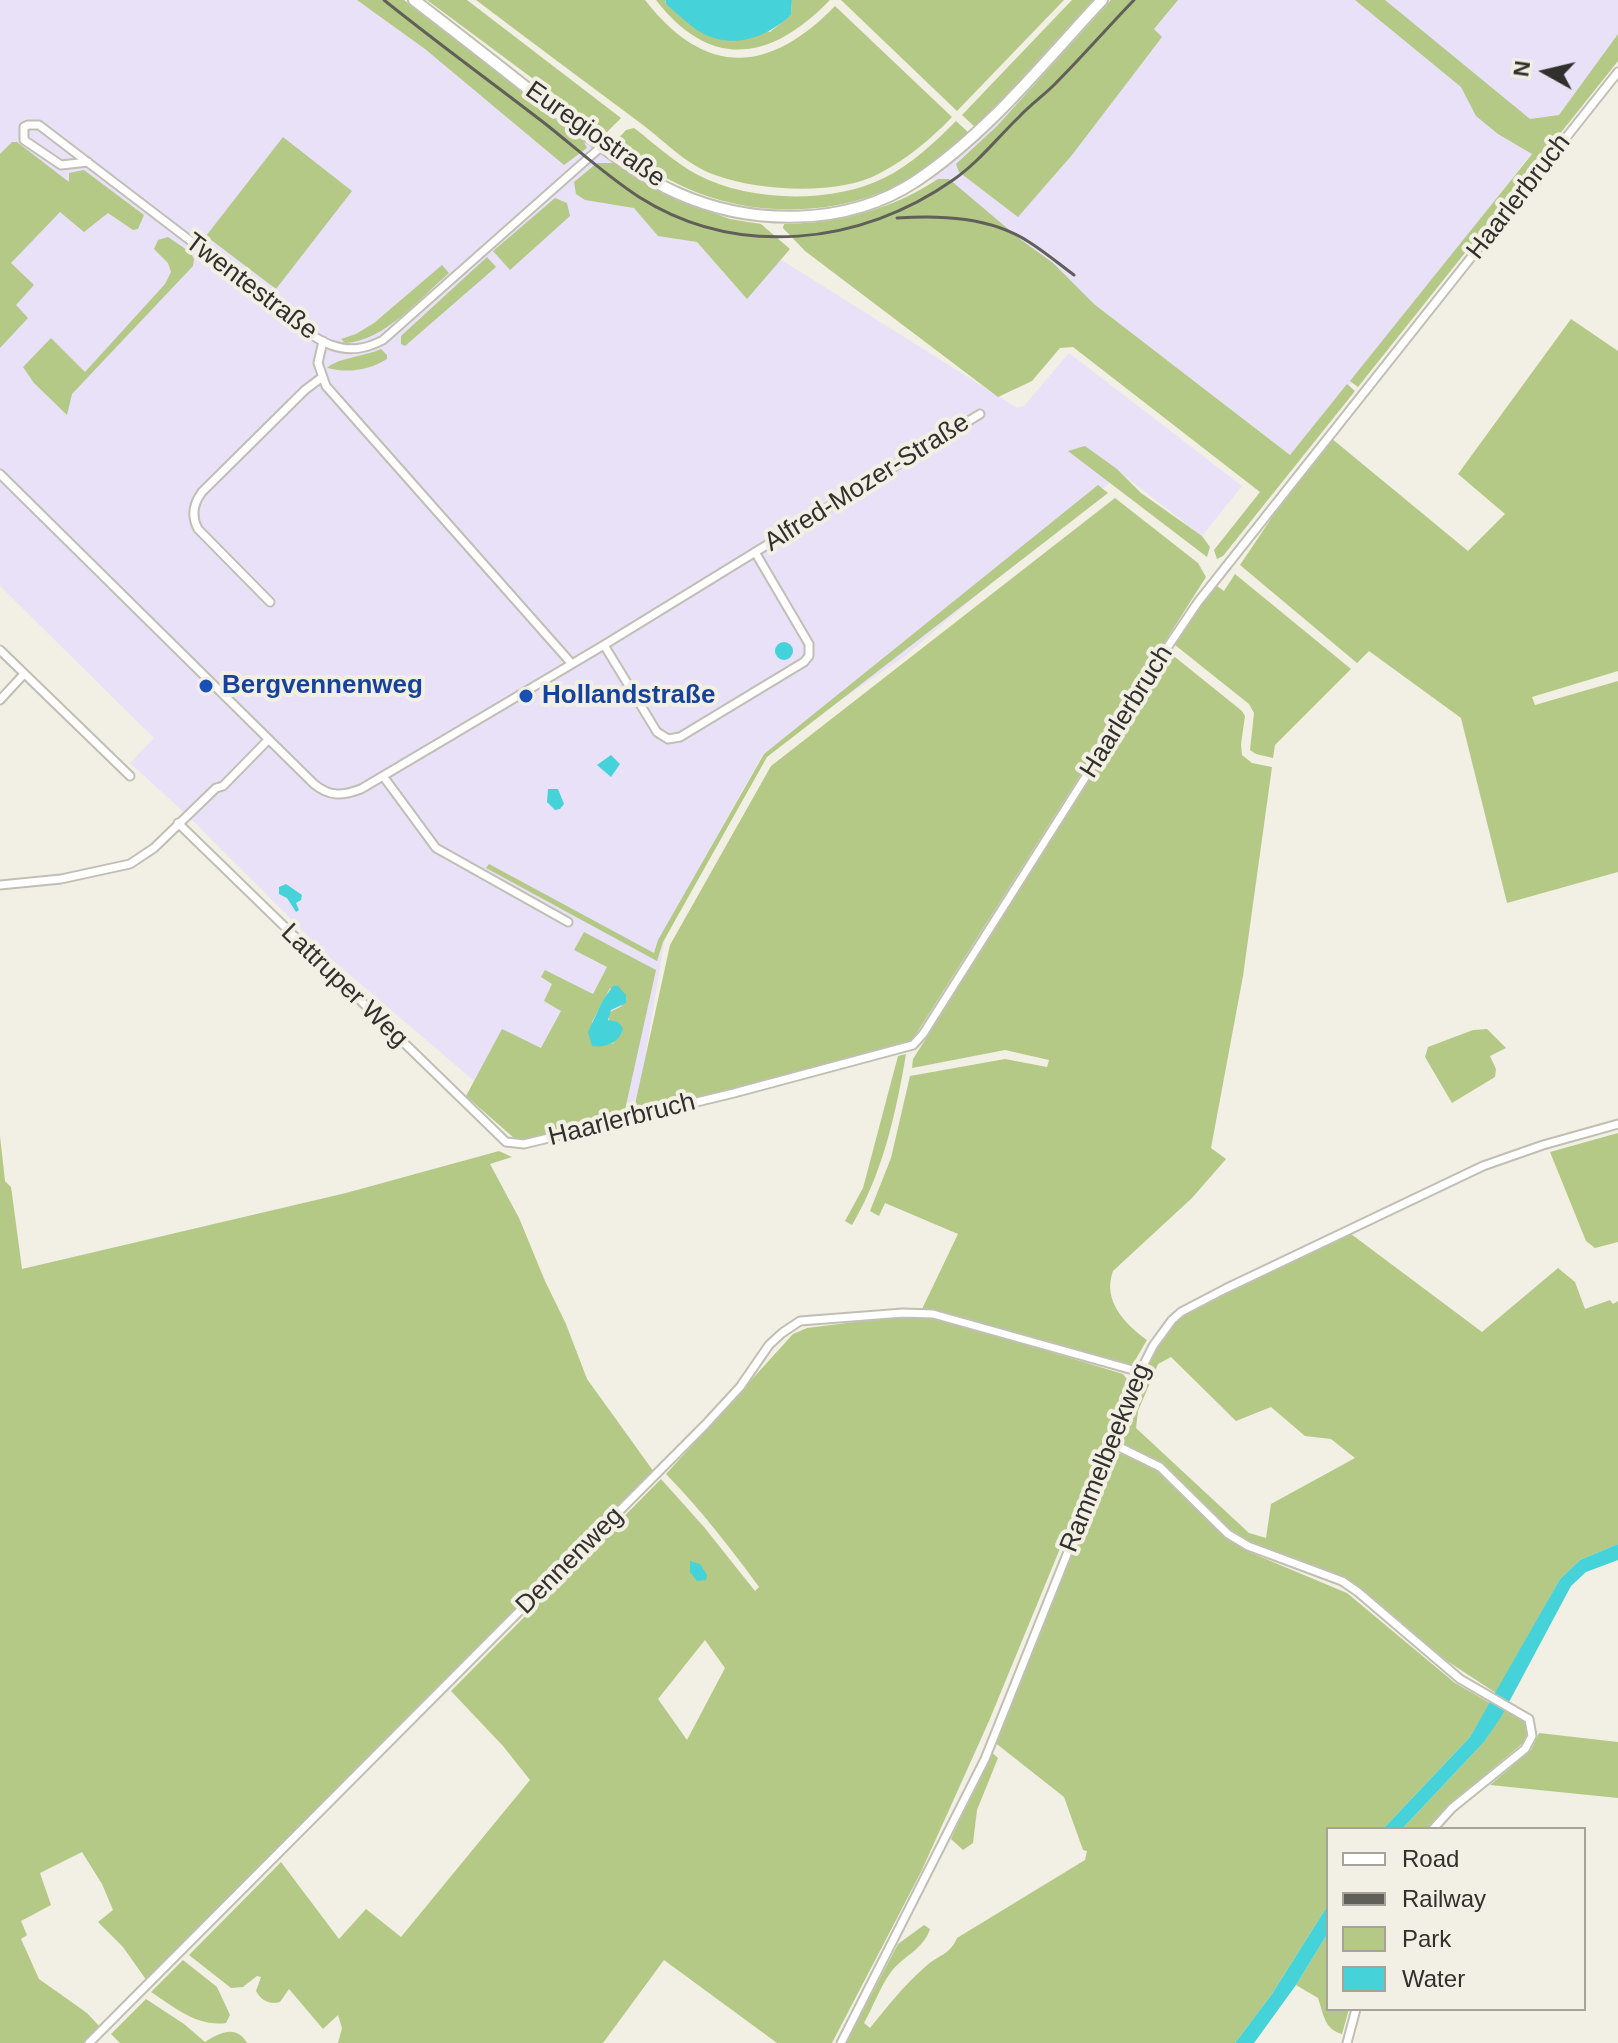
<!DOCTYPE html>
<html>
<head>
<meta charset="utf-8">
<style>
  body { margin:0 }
  #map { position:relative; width:1618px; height:2043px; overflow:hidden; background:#f2efe4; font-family:Helvetica,sans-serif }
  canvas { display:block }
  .legend { position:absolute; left:1326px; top:1827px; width:260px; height:184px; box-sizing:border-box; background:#f2efe4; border:2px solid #a5a39a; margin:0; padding:10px 14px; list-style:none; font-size:24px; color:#31302c }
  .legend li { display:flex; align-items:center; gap:16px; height:40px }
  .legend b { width:40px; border:2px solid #a5a39a }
  .north { position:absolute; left:1506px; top:32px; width:80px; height:80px; -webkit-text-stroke:6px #f2efe4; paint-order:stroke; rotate:278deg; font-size:22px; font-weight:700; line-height:32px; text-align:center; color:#31302c }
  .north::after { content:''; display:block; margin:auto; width:28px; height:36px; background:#31302c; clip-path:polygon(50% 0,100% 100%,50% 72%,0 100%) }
</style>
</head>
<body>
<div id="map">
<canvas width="1618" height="2043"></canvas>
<ul class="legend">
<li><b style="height:10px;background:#fff"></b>Road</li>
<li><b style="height:10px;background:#605f59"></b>Railway</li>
<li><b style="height:22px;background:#b4c986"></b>Park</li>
<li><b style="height:22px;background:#45d2d9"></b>Water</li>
</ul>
<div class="north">N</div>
</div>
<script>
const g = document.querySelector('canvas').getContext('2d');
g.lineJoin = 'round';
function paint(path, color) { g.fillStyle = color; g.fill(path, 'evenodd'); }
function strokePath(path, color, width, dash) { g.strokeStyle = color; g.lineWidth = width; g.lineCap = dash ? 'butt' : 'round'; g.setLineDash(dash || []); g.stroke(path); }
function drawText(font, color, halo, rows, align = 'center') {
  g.font = font + ' Helvetica,sans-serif'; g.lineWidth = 8; g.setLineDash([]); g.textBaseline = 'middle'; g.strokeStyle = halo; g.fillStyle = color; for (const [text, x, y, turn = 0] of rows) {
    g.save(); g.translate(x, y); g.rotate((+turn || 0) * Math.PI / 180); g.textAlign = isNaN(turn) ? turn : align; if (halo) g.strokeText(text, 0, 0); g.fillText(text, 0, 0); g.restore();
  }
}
paint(new Path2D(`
  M 0,0 L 385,0 L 594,142 L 1017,408 L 1024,406 L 1069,353 L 1242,486 L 1202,536 L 1121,473 L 905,656 L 763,754 L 667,925 L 638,1100 L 528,1127 L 329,957 L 187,815 L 130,763 L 154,738 L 0,586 Z
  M 1104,0 L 1618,0 L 1618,43 L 1293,457 L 930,178 Z`), '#e8e1f7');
paint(new Path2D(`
  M 357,0 L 404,0 L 580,133 L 587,148 L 564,165 L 425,49 Z
  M 427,0 L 467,0 L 621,118 L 606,133 Z
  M 476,0 L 645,0 C 705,77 768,75 835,6 L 952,117 C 931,139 907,159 880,173 C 839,196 761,191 718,176 C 687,166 667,143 643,125 C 587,83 531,42 476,0 Z
  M 656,0 L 665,0 L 665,2 L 770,32 L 791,15 L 792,0 L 830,0 C 771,61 711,71 656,0 Z
  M 841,0 L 1064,0 L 957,111 Z
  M 1072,0 L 1093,0 L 976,128 L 962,115 Z
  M 1111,0 L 1178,0 L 1154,29 L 1162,37 L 1072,155 L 1018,217 L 959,172 L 956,164 L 997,126 Z
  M 1355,0 L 1385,0 L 1530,119 L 1559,115 L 1618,34 L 1618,61 L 1358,387 L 1350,381 L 1532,154 L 1498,134 L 1476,116 L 1461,87 Z
  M 956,121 L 970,134 C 956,145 942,158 927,168 C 857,217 758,222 682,186 C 657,175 637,158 616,141 L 626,130 L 634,128 C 655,144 675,163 698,175 C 749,202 833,204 884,178 C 911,165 935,142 956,121 Z
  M 283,137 L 352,191 L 276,289 L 206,236 Z
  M 12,142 L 17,142 L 69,182 L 69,173 L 84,170 L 144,215 L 138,229 L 133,230 L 108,213 L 84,232 L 60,212 L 11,263 L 34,285 L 16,305 L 28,318 L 0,348 L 0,154 Z
  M 597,163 L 620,163 L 651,185 L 682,202 L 730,219 L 761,224 L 790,249 L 747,299 L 697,242 L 658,236 L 634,208 L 585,200 L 576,194 L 574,182 Z
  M 938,179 L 949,179 L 1020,239 L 1053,263 L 1094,304 L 1290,455 L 1347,384 L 1355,391 L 1223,556 L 1217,559 L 1214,550 L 1260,492 L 1073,347 L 1060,348 L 1032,381 L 998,397 L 805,251 L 783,228 L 784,224 C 840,223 891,210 938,179 Z
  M 555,198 L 567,203 L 570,216 L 510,270 L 493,251 Z
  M 168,237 L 190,252 L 194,259 L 193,266 L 72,394 L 67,415 L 34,383 L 23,367 L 51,338 L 85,372 L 165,284 L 171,272 L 168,263 L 154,249 L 158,240 Z
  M 487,257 L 496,267 L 405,346 L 401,344 L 401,336 Z
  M 442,265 L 449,273 C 420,298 385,341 345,343 L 341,339 L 356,334 L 374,323 Z
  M 1571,319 L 1618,351 L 1618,671 L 1532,697 L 1535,705 L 1618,681 L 1618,872 L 1507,903 L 1461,718 L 1369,651 L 1357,663 L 1240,565 L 1295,483 L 1331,438 L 1468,551 L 1505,514 L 1458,474 Z
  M 381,349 L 387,355 L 387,359 C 367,371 348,373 327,368 C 337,358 366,356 381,349 Z
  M 1085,446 L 1117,469 L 1141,493 L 1202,536 L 1210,547 L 1207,557 L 1068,451 Z
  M 1098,485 L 1108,493 L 767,757 L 663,942 L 657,961 L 486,868 L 489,864 L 654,953 L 658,940 L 764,754 Z
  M 1115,498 L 1198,563 L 1206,577 L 911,1042 L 632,1118 L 670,945 L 771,766 Z
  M 1235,574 L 1351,669 L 1275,745 L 1273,758 L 1256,754 L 1250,750 L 1254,713 L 1249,704 L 1175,645 L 1214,584 L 1224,591 Z
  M 1170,653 L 1242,711 L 1245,716 L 1241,744 L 1242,755 L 1252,763 L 1272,767 L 1243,976 L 1211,1148 L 1226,1159 L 1192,1198 L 1113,1271 C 1102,1301 1125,1324 1147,1340 L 1133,1364 L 1125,1364 L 922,1309 L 958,1234 L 885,1203 L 879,1216 L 870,1211 L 891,1158 L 910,1076 L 1005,1059 L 1047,1067 L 1049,1060 L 1005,1050 L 912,1068 L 913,1059 Z
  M 584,932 L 656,970 L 623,1119 L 522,1145 L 466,1096 L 502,1029 L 541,1048 L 561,1011 L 544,1001 L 552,984 L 541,977 L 545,970 L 593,994 L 607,967 L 574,950 ZM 610,988 L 622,1006 L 608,1013 L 614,1043 L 601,1046 L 592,1022 Z
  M 1487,1029 L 1506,1048 L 1490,1056 L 1496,1069 L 1495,1077 L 1452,1103 L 1425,1057 L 1428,1047 L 1473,1030 Z
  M 906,1054 C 896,1113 883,1173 852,1225 L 845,1221 L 863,1188 L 898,1056 Z
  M 1618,1133 L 1618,1242 L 1595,1248 L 1586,1241 L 1550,1152 Z
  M 0,1136 L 5,1181 L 11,1187 L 12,1194 L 22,1269 L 346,1193 L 499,1151 L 512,1157 L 490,1164 L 519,1218 L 545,1281 L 566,1324 L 587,1379 L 654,1472 L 147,1981 L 123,1947 L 98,1922 L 113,1910 L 102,1884 L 82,1852 L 40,1873 L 51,1905 L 21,1921 L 27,1935 L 21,1939 L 39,1979 L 87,2013 L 100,2027 L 85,2043 L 0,2043 Z
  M 1351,1234 L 1482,1332 L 1558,1268 L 1575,1282 L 1585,1309 L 1610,1300 L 1613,1304 L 1618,1301 L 1618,1544 L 1580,1560 L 1560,1579 L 1496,1693 L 1447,1661 L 1361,1588 L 1345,1579 L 1261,1550 L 1223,1524 L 1163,1466 L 1122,1443 L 1120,1438 C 1127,1409 1147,1357 1166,1333 C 1174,1323 1185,1315 1195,1308 ZM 1171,1357 L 1236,1421 L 1271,1407 L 1305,1436 L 1331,1439 L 1355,1458 L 1271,1504 L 1266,1538 L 1249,1533 L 1136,1428 L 1138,1411 L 1158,1364 Z
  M 910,1315 L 939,1318 L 1123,1374 L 1127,1379 L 1127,1386 L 989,1721 L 949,1810 L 921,1872 L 832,2043 L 777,2043 L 664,1960 L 603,2043 L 338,2043 L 342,2028 L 338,2015 L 323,2029 L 289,1989 L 280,2002 C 269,2005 261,2000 256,1991 L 261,1977 L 257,1976 L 243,1987 L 231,1988 L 189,1955 L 281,1862 L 339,1939 L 366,1909 L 401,1937 L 530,1780 L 503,1746 L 451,1691 L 661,1479 L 704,1527 L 755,1591 L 759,1587 C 730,1547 700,1509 666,1474 L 793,1334 L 807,1328 ZM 705,1640 L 725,1668 L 687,1740 L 658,1699 Z
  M 1115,1454 L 1127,1454 L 1156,1469 L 1227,1537 L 1249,1552 L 1347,1593 L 1455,1683 L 1490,1703 L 1470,1737 L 1383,1829 L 1328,1829 L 1328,1905 L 1272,1994 L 1235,2043 L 846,2043 L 898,1944 L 924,1925 L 930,1929 C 924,1949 902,1957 891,1972 C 880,1987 873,2007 864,2023 L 870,2028 C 887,2007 904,1985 925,1967 C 939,1954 949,1956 957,1938 L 1085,1860 L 1087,1851 L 1083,1850 L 1064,1797 L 993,1741 Z
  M 1504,1710 L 1524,1721 L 1527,1734 L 1523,1743 L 1467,1790 L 1429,1829 L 1402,1829 L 1484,1742 Z
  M 1539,1733 L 1618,1742 L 1618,1798 L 1490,1785 L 1531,1750 Z
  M 989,1750 L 998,1758 L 977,1810 L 973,1843 L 963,1850 L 951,1839 Z
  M 1328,1933 L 1328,2009 L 1349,2009 L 1342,2034 C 1324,2029 1324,2015 1318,1998 L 1296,1985 Z
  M 183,1960 L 217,1987 L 230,2015 L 226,2023 C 197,2027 174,2007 151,1992 Z
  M 146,1999 L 184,2024 L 205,2042 C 219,2033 236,2024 247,2043 L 120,2043 L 111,2034 Z`), '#b4c986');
paint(new Path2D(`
  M 665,0 L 792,0 L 791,15 C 767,37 734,50 702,33 C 690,26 678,14 667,5 Z
  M775 651a9 9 0 1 1 18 0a9 9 0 1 1-18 0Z
  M 611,755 L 620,764 L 611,777 L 597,765 Z
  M 548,789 L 558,789 L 564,804 L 560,809 L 555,810 L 547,802 Z
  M 286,884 L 302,895 L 301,900 L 296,903 L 299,910 L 296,912 L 287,898 L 279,894 L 279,887 Z
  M 613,986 L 618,986 L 626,995 L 626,1003 L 611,1010 L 608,1020 L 618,1022 L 623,1028 C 620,1043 606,1048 592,1046 L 588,1032 L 603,1000 Z
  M 1618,1544 L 1618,1560 L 1586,1572 L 1571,1586 L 1501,1717 L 1484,1742 L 1402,1829 L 1383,1829 L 1470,1737 L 1560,1579 L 1580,1560 Z
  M 690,1561 L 700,1564 L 707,1575 L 706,1580 L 697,1581 L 690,1572 Z
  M 1328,1905 L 1328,1933 L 1296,1985 L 1254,2043 L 1235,2043 L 1272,1994 Z`), '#45d2d9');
const minor = new Path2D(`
  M 88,162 L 61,165 L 24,140 L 24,127 L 28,125 L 39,125 C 108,178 178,231 247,284 C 267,299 309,338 331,345 C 350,352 366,349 383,340 L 602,146
  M 323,341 L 318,363 L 326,386 L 572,664
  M 0,474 L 314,784 C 330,797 342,796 361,789 L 604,645 L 980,414
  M 270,602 L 198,529 C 191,516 193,504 202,492 L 305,390 L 321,378
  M 604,645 L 657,732 L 668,739 L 680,737 L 804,662 L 809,656 L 809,644 L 755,552
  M 0,650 L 130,776
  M 0,700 L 24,674
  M 383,776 L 436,848 L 568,922
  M 178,823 L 506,1142 L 524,1144 L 734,1093 L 913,1045 L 923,1034 L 1169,645 L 1198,602 L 1618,72
  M 0,885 L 61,879 L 130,864 L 154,848 L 216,788 L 223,786 L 268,740
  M 1111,1443 L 1160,1467 L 1228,1534 L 1248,1546 L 1342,1581 L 1358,1592 L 1460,1679 L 1529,1719 L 1532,1736 L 1525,1749 L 1452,1808 L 1433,1829
  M 89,2043 L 705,1425 L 740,1387 L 769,1345 L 782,1333 L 800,1321 L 903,1313 L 933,1314 L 1140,1372
  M 841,2043 L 985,1759 L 1140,1372 L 1153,1346 L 1172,1320 L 1181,1312 L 1225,1289 L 1483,1166 L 1543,1145 L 1618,1124
  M 1347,2043 L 1356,2009`);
const secondary = new Path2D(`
  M 414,0 C 462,37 510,74 557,112 C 595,141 634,174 677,193 C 751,226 847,227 916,181 C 988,133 1043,63 1102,0`);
strokePath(minor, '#c1bfb4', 11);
strokePath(secondary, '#c1bfb4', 14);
strokePath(minor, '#fff', 7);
strokePath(secondary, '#fff', 10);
strokePath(new Path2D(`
  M 384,0 C 436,42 490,81 543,122 C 575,147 605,175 639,197 C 737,259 861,245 953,180 C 978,163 997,138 1019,117 C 1030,105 1043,96 1055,84 C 1082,57 1107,28 1134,0
  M 897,218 C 941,215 991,217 1029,242 C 1045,252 1059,264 1074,275`), '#605f59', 3);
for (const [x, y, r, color] of [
  [206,686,8,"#1a4fb4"],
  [526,696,8,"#1a4fb4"]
]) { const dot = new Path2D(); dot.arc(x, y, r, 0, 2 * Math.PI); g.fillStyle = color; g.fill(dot); strokePath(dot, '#f2efe4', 3); }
drawText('26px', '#31302c', '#f2efe4', [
  ["Euregiostraße",595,135,35],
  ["Haarlerbruch",1519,197,-52],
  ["Twentestraße",251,287,37],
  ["Alfred-Mozer-Straße",867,483,-32],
  ["Haarlerbruch",1127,712,-58],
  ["Lattruper Weg",344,986,44],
  ["Haarlerbruch",622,1120,-14],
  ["Rammelbeekweg",1106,1458,-68],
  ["Dennenweg",570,1561,-45]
]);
drawText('bold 26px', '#164399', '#f2efe4', [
  ["Bergvennenweg",222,686],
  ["Hollandstraße",542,696]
], 'left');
</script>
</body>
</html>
